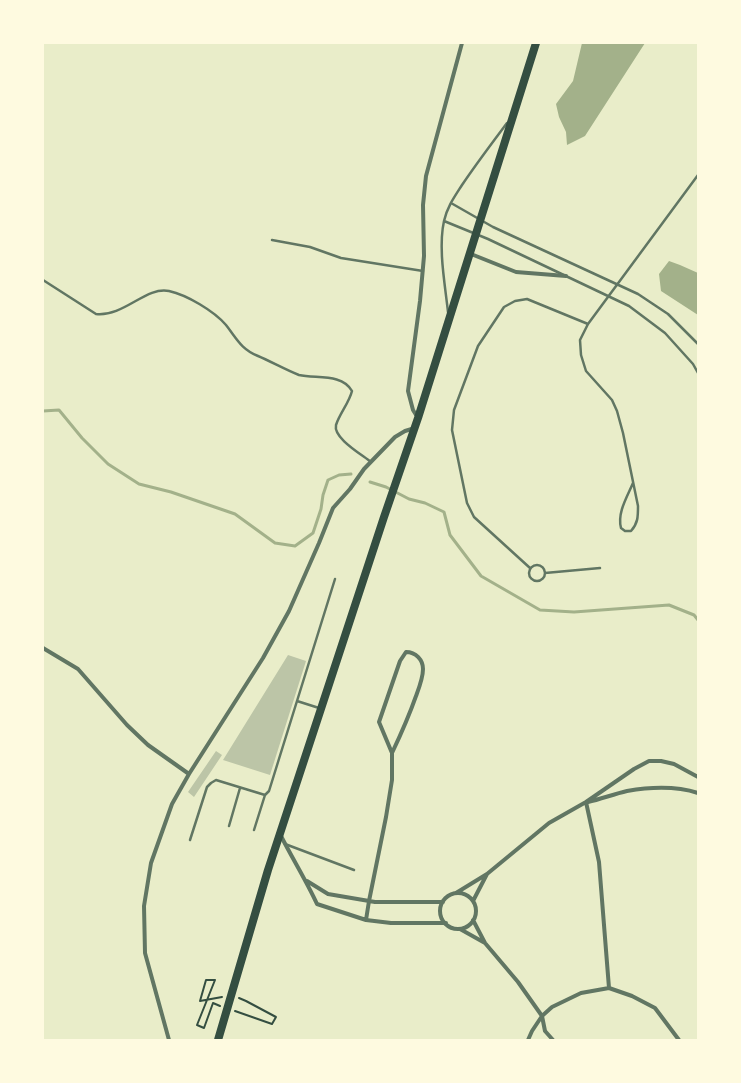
<!DOCTYPE html>
<html>
<head>
<meta charset="utf-8">
<style>
  body { margin:0 }
  #map { position:relative; width:741px; height:1083px; overflow:hidden; background:#e9edc9; font-family:Signika,sans-serif }
  canvas { display:block }
  .frame { position:absolute; inset:0; border:44px solid #fefae0; pointer-events:none }
</style>
</head>
<body>
<div id="map">
<canvas width="741" height="1083"></canvas>
<div class="frame"></div>
</div>
<script>
const g = document.querySelector('canvas').getContext('2d');
g.lineJoin = 'round';
function paint(path, color) { g.fillStyle = color; g.fill(path, 'evenodd'); }
function strokePath(path, color, width, dash) { g.strokeStyle = color; g.lineWidth = width; g.lineCap = dash ? 'butt' : 'round'; g.setLineDash(dash || []); g.stroke(path); }
paint(new Path2D(`
  M 582,43 L 645,43 L 585,136 L 567,145 L 566,132 L 559,117 L 556,104 L 573,81 Z
  M 669,261 L 680,265 L 698,273 L 698,315 L 661,291 L 659,274 Z`), '#a3b18a');
strokePath(new Path2D(`
  M 43,411 L 59,410 L 82,438 L 108,464 L 139,484 L 171,492 L 235,514 L 275,543 L 295,546 L 313,533 L 321,509 L 323,495 L 328,480 L 339,475 L 351,474
  M 370,482 L 386,487 L 409,499 L 425,503 L 444,512 L 450,535 L 481,576 L 540,610 L 574,612 L 669,605 L 694,615 L 698,620`), '#a3b18a', 3);
paint(new Path2D(`
  M 288,655 L 306,661 L 270,775 L 223,760 Z
  M 216,751 L 222,755 L 194,797 L 188,792 Z`), '#bcc5a7');
strokePath(new Path2D(`
  M 239,998 L 246,1001
  M 220,1006 L 213,1003 L 204,1028 L 197,1025 L 215,980 L 206,980 L 200,1001 L 222,997
  M 235,1011 L 272,1024 L 276,1017 L 246,1001`), '#344e41', 2);
strokePath(new Path2D(`
  M 451,203 L 493,227 L 638,294 L 668,314 L 698,344
  M 444,221 L 488,239 L 629,306 L 665,333 L 693,364 L 698,373
  M 272,240 L 310,247 L 341,258 L 423,271
  M 43,280 L 96,314 C 124,317 146,286 169,291 C 187,295 214,311 226,325 C 237,339 241,349 258,356 C 270,361 288,371 299,375 C 316,379 342,373 352,391 C 349,403 340,413 336,425 C 333,438 361,454 371,462
  M 448,312 C 445,284 438,248 444,221 C 447,207 455,196 462,185 C 476,164 492,143 507,123
  M 633,483 C 627,497 617,513 621,528 L 625,531 L 631,531 C 638,523 638,517 638,506 L 623,433 L 617,411 L 612,400 L 586,371 L 581,355 L 580,340 L 588,324 L 698,175
  M529 573a8 8 0 1 1 16 0a8 8 0 1 1-16 0Z
  M 530,568 L 474,517 L 467,503 L 452,430 L 454,410 L 478,346 L 504,307 L 515,301 L 527,299 L 588,324
  M 545,573 L 600,568
  M 297,701 L 335,579
  M 229,826 L 240,788
  M 254,830 L 265,795
  M 190,840 L 207,787 L 211,783 L 216,780 L 265,795 L 269,791 L 297,701 L 319,708
  M 285,844 L 354,870`), '#617663', 2.5);
strokePath(new Path2D(`
  M 471,254 L 516,272 L 566,276
  M 418,418 L 413,410 L 408,391 L 420,301 L 424,256 L 423,205 L 426,176 L 462,43
  M 43,648 L 78,669 L 127,725 L 148,745 L 189,774
  M 586,802 L 599,862 L 609,988
  M 588,802 C 601,799 614,794 627,791 C 650,787 676,786 698,793
  M 280,834 C 292,858 306,880 317,904 L 366,920 L 391,923 L 446,923
  M 307,881 L 328,894 L 375,902 L 443,902
  M 456,893 L 487,874 L 549,823 L 586,802 L 634,769 L 649,761 L 661,761 L 674,764 L 698,777
  M440 911a18 18 0 1 1 36 0a18 18 0 1 1-36 0Z
  M 473,901 L 487,874
  M 366,920 L 369,901 L 386,817 L 392,780 L 392,753 L 379,722 L 400,661 L 406,652 C 416,652 423,660 423,669 C 423,678 419,688 416,696 C 409,716 401,734 392,753
  M 473,920 L 485,943 L 518,982 L 542,1016 L 545,1031 L 553,1040
  M 460,929 L 485,943
  M 169,1040 L 145,953 L 144,906 L 151,863 L 172,804 L 189,774 L 263,658 L 289,611 L 319,543 L 333,508 L 350,489 L 364,469 L 395,437 L 405,431 L 415,428
  M 528,1040 L 532,1031 L 542,1016 L 552,1007 L 581,993 L 609,988 L 632,996 L 655,1008 L 679,1040`), '#617663', 4);
strokePath(new Path2D(`
  M 218,1040 L 268,870 L 384,517 L 418,418 L 536,43`), '#344e41', 8);
</script>
</body>
</html>
